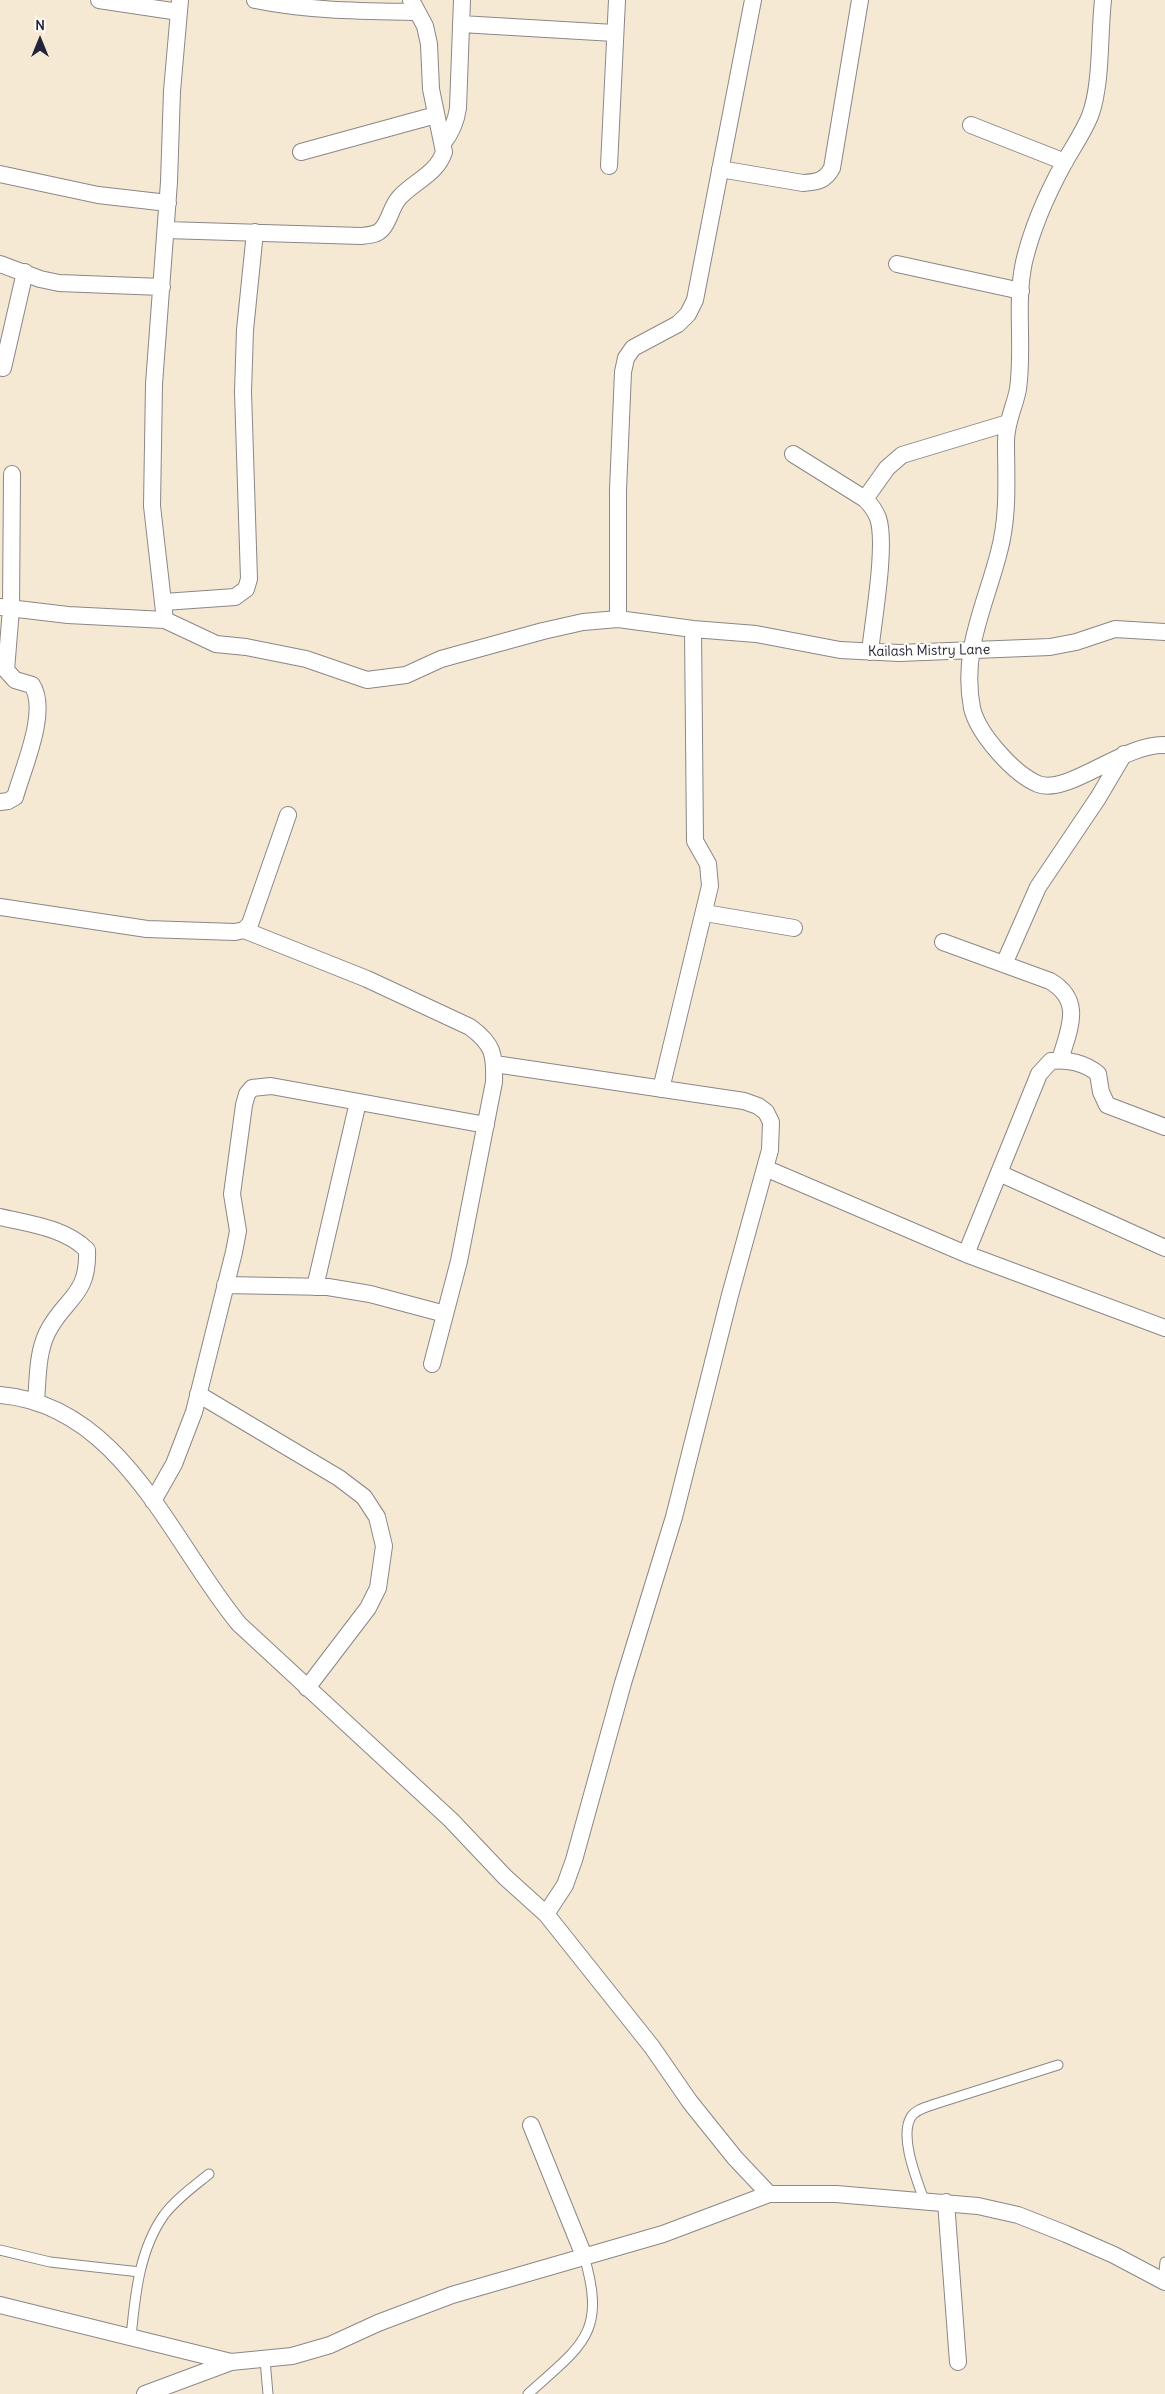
<!DOCTYPE html>
<html>
<head>
<meta charset="utf-8">
<style>
  body { margin:0 }
  #map { position:relative; width:1165px; height:2394px; overflow:hidden; background:#f5e9d3; font-family:Delius,sans-serif }
  canvas { display:block }
  .north { position:absolute; left:15px; top:15px; width:50px; height:50px; -webkit-text-stroke:4px #fdfcf7; paint-order:stroke; rotate:0deg; font-size:14px; font-weight:700; line-height:20px; text-align:center; color:#22223b }
  .north::after { content:''; display:block; margin:auto; width:18px; height:22px; background:#22223b; clip-path:polygon(50% 0,100% 100%,50% 72%,0 100%) }
</style>
</head>
<body>
<div id="map">
<canvas width="1165" height="2394"></canvas>
<div class="north">N</div>
</div>
<script>
const g = document.querySelector('canvas').getContext('2d');
g.lineJoin = 'round';
function strokePath(path, color, width, dash) { g.strokeStyle = color; g.lineWidth = width; g.lineCap = dash ? 'butt' : 'round'; g.setLineDash(dash || []); g.stroke(path); }
function drawText(font, color, halo, rows, align = 'center') {
  g.font = font + ' Delius,sans-serif'; g.lineWidth = 4.5; g.setLineDash([]); g.textBaseline = 'middle'; g.strokeStyle = halo; g.fillStyle = color; for (const [text, x, y, turn = 0] of rows) {
    g.save(); g.translate(x, y); g.rotate((+turn || 0) * Math.PI / 180); g.textAlign = isNaN(turn) ? turn : align; if (halo) g.strokeText(text, 0, 0); g.fillText(text, 0, 0); g.restore();
  }
}
const service = new Path2D(`
  M 924,2200 C 917,2180 899,2137 911,2117 C 916,2109 927,2107 935,2104 L 1058,2065
  M 0,2250 L 50,2262 L 140,2272
  M 1163,2281 L 1165,2262
  M 131,2337 C 135,2296 139,2250 164,2215 C 176,2199 193,2187 209,2174
  M 265,2360 L 268,2394
  M 528,2394 C 582,2345 607,2334 584,2256`);
const minor = new Path2D(`
  M 99,0 L 179,12
  M 255,0 C 309,11 362,11 417,12
  M 1103,0 C 1099,35 1102,84 1090,116 C 1083,133 1073,147 1064,163 C 1047,194 1032,228 1024,262 C 1015,304 1024,347 1018,389 C 1015,406 1006,422 1006,441 C 1006,478 1009,515 999,552 C 985,607 961,650 972,708 C 978,734 1014,774 1038,784 C 1067,796 1124,743 1165,745
  M 461,24 L 614,33
  M 971,125 L 1065,162
  M 443,143 C 452,132 456,122 458,108 L 462,0
  M 301,152 L 436,115
  M 609,166 L 617,0
  M 720,169 L 803,183 C 817,182 825,181 832,168 L 860,0
  M 0,174 L 98,195 L 168,203
  M 166,230 L 361,236 C 369,235 377,235 382,229 C 390,220 391,207 399,198 C 413,182 437,174 444,152 L 431,89 L 429,44 L 425,26 L 411,0
  M 0,264 L 40,279 L 59,283 L 162,287
  M 897,264 L 1021,291
  M 3,368 L 25,272
  M 793,454 L 865,499 C 871,505 875,510 878,518 C 887,544 873,622 870,652
  M 865,499 L 887,468 L 902,455 L 1008,423
  M 164,602 L 235,597 L 246,589 L 249,579 L 243,392 L 245,330 L 255,232
  M 0,607 L 68,615 L 165,620 L 216,644 L 246,647 L 306,659 L 367,680 L 406,675 L 441,659 L 543,631 L 583,622 L 618,619 L 693,629 L 756,634 L 840,650 L 899,653 L 1050,647 L 1076,642 L 1115,629 L 1165,632
  M 618,619 L 618,490 L 623,372 L 626,358 L 633,348 L 678,324 L 688,314 L 695,300 L 753,0
  M 165,620 L 152,506 L 154,384 L 169,182 L 172,91 L 180,0
  M 0,802 L 8,801 L 15,797 C 23,768 49,711 32,685 L 15,680 L 6,670 L 11,609 L 12,474
  M 0,907 L 147,929 L 235,932 L 244,930 L 250,924 L 288,815
  M 705,913 L 794,928
  M 244,930 L 367,979 L 470,1027 C 493,1044 495,1054 494,1082 L 459,1261 L 432,1364
  M 943,942 L 1050,981 C 1084,1001 1069,1029 1060,1060
  M 1004,964 L 1038,887 L 1098,798 L 1124,754
  M 495,1064 L 744,1101 L 758,1106 L 766,1112 L 771,1122 L 770,1150 L 730,1295 L 674,1517 L 623,1683 L 574,1860 L 565,1885 L 546,1914
  M 661,1089 L 710,886 L 708,864 L 695,841 L 693,629
  M 765,1168 L 966,1254 L 1165,1328
  M 999,1173 L 1165,1248
  M 0,1217 C 30,1224 65,1228 87,1250 C 89,1297 64,1298 47,1333 C 37,1354 38,1379 36,1401
  M 966,1254 L 1039,1074 L 1051,1061 C 1067,1059 1086,1063 1098,1074 L 1101,1092 L 1107,1105 L 1165,1127
  M 225,1285 L 328,1287 L 370,1294 L 445,1314
  M 315,1287 L 358,1102
  M 198,1394 L 339,1478 L 364,1497 L 377,1517 L 384,1546 L 378,1588 L 368,1608 L 307,1688
  M 0,1395 C 122,1405 171,1542 239,1624 L 451,1820 L 505,1877 L 546,1914 L 652,2047 L 690,2102 L 735,2158 L 769,2194
  M 153,1501 L 174,1464 L 194,1412 L 234,1252 L 238,1231 L 232,1194 L 244,1105 L 247,1094 L 252,1088 L 271,1086 L 486,1125
  M 531,2125 L 584,2256
  M 946,2202 L 958,2362
  M 0,2305 L 231,2362 L 292,2356 L 330,2345 L 378,2323 L 452,2295 L 663,2234 L 769,2194 L 836,2194 L 978,2206 L 1018,2215 L 1066,2234 L 1114,2255 L 1165,2282
  M 145,2394 L 231,2362`);
strokePath(service, '#8c8687', 11);
strokePath(minor, '#8c8687', 18);
strokePath(service, '#fff', 9);
strokePath(minor, '#fff', 16);
drawText('14px', '#22223b', '#fdfcf7', [
  ["Kailash Mistry Lane",929,651,-1]
]);
</script>
</body>
</html>
